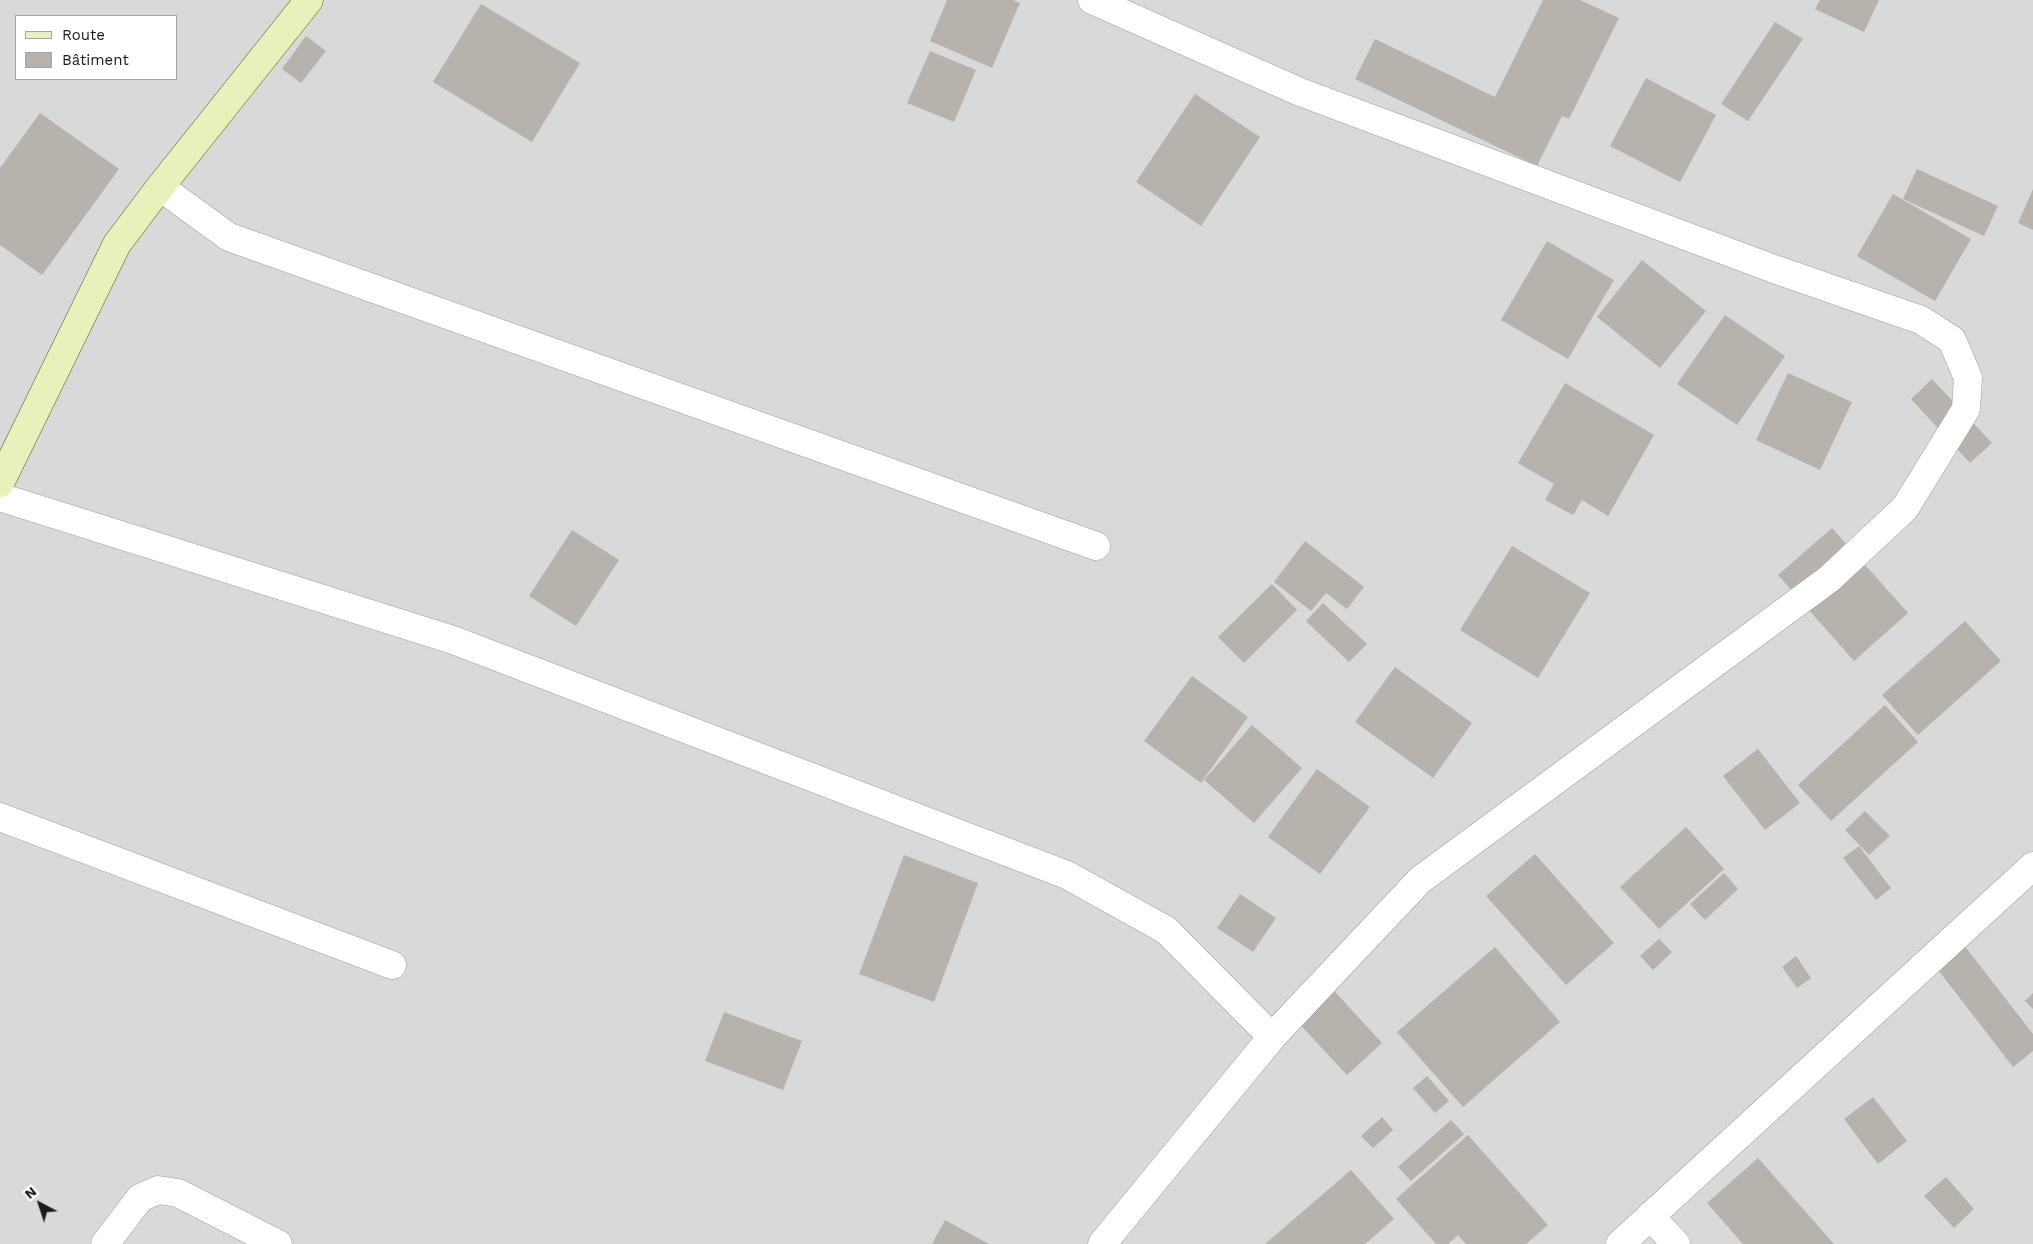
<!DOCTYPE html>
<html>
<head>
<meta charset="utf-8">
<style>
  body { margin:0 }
  #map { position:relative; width:2033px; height:1244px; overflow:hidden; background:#eceae2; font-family:"Work Sans",sans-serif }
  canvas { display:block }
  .legend { position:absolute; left:15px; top:15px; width:162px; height:65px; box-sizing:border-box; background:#fff; border:1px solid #a4a4a4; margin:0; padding:6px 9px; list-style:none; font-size:15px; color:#1b1b1b }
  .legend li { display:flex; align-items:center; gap:10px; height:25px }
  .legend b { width:25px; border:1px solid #a4a4a4 }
  .north { position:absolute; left:15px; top:1179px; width:50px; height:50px; -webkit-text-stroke:4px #fff; paint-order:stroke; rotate:320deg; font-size:14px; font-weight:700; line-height:20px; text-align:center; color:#1b1b1b }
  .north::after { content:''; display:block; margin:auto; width:18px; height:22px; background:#1b1b1b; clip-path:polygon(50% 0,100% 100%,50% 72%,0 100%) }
</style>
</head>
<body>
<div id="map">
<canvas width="2033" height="1244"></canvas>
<ul class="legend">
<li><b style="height:6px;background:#e7f1bb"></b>Route</li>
<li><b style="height:14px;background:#b8b2ac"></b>Bâtiment</li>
</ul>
<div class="north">N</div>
</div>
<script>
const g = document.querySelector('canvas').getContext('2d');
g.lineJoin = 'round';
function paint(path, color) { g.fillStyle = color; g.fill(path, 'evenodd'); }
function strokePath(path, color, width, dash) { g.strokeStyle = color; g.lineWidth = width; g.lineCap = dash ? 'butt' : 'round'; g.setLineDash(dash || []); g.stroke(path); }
paint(new Path2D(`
  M 0,0 L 2033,0 L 2033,1244 L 0,1244 ZM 16,16 L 176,16 L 176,79 L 16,79 Z`), '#d9d9d9');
paint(new Path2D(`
  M 947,0 L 1013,0 L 1020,3 L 992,68 L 930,41 Z
  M 1543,0 L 1580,0 L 1619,18 L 1569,119 L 1562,116 L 1537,166 L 1355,79 L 1375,39 L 1495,97 Z
  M 1820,0 L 1879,0 L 1864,32 L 1815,9 Z
  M 481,4 L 580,63 L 532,142 L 433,82 Z
  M 1775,22 L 1803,39 L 1748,121 L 1721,104 Z
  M 306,36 L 326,51 L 301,83 L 282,69 Z
  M 930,51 L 976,70 L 954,122 L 907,103 Z
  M 1646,78 L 1716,115 L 1680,182 L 1610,146 Z
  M 1195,94 L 1260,137 L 1201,226 L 1136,182 Z
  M 40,113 L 119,169 L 42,275 L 0,245 L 0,168 Z
  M 1917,169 L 1998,206 L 1984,236 L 1903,199 Z
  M 2033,189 L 2033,230 L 2018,223 Z
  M 1893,194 L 1971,239 L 1935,301 L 1857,256 Z
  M 1547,241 L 1614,280 L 1568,359 L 1501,320 Z
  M 1642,260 L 1706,311 L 1660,368 L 1597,317 Z
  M 1725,315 L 1785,356 L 1737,425 L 1677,384 Z
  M 1788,373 L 1852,402 L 1820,470 L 1756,440 Z
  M 1932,379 L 1992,443 L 1970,463 L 1911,399 Z
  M 1565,383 L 1654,435 L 1608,516 L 1582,500 L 1573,515 L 1545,500 L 1554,484 L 1518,463 Z
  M 1832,528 L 1908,613 L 1854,661 L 1778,575 Z
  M 572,530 L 619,560 L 576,626 L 529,596 Z
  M 1305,541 L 1364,587 L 1347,609 L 1326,593 L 1311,611 L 1274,582 Z
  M 1512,546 L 1590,593 L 1538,678 L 1460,630 Z
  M 1272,584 L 1297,610 L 1244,663 L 1218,637 Z
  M 1323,603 L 1367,644 L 1349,662 L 1306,621 Z
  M 1965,621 L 2001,661 L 1918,735 L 1882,695 Z
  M 1395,667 L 1472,723 L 1433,778 L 1355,722 Z
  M 1192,676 L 1248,717 L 1201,783 L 1144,741 Z
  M 1885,705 L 1918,742 L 1831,821 L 1798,785 Z
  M 1252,725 L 1302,768 L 1254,823 L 1204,780 Z
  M 1758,749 L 1800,803 L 1765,830 L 1723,776 Z
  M 1317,769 L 1370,807 L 1320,874 L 1268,837 Z
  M 1865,811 L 1890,836 L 1869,855 L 1845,830 Z
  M 1686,827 L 1724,869 L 1659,929 L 1620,887 Z
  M 1859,846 L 1891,888 L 1876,900 L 1843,858 Z
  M 1535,854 L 1614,943 L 1566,985 L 1486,896 Z
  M 904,855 L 978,883 L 934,1002 L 859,974 Z
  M 1724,873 L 1738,889 L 1705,920 L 1690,904 Z
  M 1240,894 L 1276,918 L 1253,952 L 1217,928 Z
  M 1953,931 L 2033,1034 L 2033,1051 L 2013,1067 L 1925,953 Z
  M 1659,939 L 1672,952 L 1653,970 L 1640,956 Z
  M 1495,947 L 1560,1022 L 1463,1107 L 1397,1032 Z
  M 1796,956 L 1811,978 L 1797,988 L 1782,967 Z
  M 1327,983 L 1382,1043 L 1347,1075 L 1292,1016 Z
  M 2033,993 L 2033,1009 L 2025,1001 Z
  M 724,1012 L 802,1041 L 783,1090 L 705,1061 Z
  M 1427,1076 L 1449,1101 L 1435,1113 L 1413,1088 Z
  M 1873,1097 L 1907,1141 L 1878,1164 L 1844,1119 Z
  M 1382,1117 L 1393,1130 L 1373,1148 L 1361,1136 Z
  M 1451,1120 L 1464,1134 L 1411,1181 L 1398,1167 Z
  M 1468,1135 L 1548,1225 L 1526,1244 L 1466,1244 L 1458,1235 L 1448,1244 L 1436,1244 L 1396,1199 Z
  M 1758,1158 L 1834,1244 L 1743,1244 L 1707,1203 Z
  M 1351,1170 L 1394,1219 L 1365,1244 L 1265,1244 Z
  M 1946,1177 L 1974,1209 L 1954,1228 L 1924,1196 Z
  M 945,1220 L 989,1244 L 932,1244 Z`), '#b8b2ac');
const street = new Path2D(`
  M 1092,0 L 1300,92 L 1774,269 L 1921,320 L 1952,340 L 1968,378 L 1966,409 L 1905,508 L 1829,579 L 1420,880 L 1272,1037 L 1102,1244
  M 160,187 L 229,237 L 1096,546
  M 0,497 L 453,640 L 1067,875 L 1166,930 L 1272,1037
  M 0,817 L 392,965
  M 1650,1216 L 1676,1244
  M 105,1244 L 140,1198 L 158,1190 L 178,1193 L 278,1244
  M 1620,1244 L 2033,866`);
const secondary = new Path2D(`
  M 0,483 L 117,244 L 160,187 L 309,0`);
strokePath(street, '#9f9f9f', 29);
strokePath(secondary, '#516411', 29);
strokePath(street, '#fff', 28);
strokePath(secondary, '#e7f1bb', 28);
</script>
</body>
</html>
